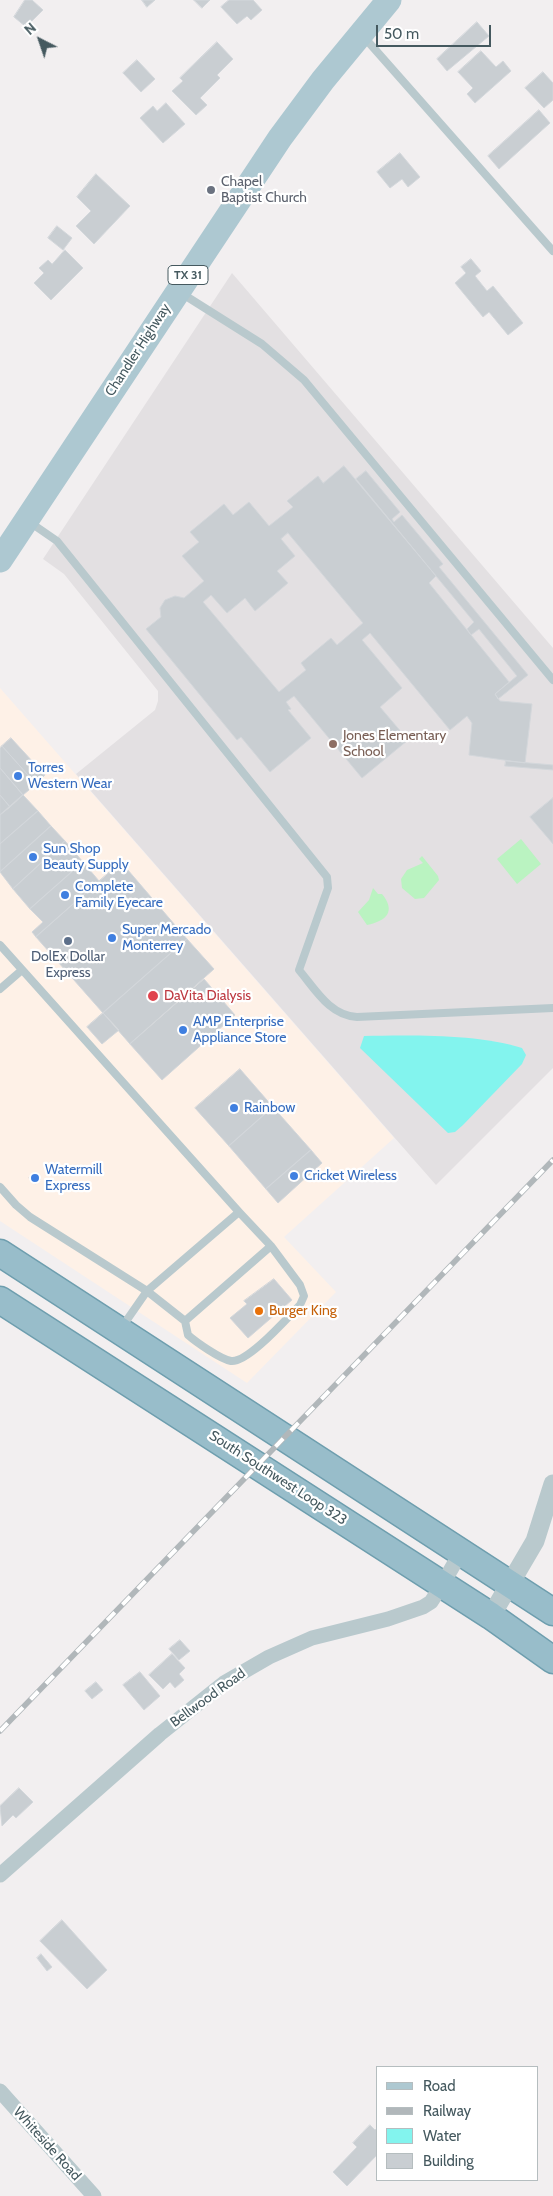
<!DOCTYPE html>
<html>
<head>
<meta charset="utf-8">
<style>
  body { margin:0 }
  #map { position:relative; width:553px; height:2196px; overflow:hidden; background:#f2eff0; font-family:Cabin,sans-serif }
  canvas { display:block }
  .legend { position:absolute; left:376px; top:2066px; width:162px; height:115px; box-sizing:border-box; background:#fff; border:1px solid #b5bdbf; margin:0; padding:6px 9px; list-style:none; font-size:15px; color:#45595f }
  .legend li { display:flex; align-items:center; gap:10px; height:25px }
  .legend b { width:25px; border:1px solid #b5bdbf }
  .north { position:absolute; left:15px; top:15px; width:50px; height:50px; -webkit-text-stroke:4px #fff; paint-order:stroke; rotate:319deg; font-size:14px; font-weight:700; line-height:20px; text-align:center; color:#45595f }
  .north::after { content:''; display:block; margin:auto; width:18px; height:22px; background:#45595f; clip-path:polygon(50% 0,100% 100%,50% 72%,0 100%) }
  .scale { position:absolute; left:376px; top:25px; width:115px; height:22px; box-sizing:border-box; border:2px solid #45595f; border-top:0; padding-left:6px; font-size:15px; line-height:18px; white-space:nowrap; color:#45595f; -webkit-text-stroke:4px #fff; paint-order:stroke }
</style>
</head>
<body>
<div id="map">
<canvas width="553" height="2196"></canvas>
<ul class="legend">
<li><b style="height:6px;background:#adc8d1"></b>Road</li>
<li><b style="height:6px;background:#b1b7ba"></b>Railway</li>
<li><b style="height:14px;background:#83f4ee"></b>Water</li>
<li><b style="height:14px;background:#c9ced2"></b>Building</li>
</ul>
<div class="north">N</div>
<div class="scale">50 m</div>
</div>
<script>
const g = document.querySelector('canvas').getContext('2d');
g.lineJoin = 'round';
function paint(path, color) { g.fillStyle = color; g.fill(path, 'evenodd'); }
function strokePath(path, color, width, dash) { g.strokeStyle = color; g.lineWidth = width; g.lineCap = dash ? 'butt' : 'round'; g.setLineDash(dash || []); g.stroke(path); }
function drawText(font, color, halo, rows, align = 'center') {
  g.font = font + ' Cabin,sans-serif'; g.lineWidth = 4.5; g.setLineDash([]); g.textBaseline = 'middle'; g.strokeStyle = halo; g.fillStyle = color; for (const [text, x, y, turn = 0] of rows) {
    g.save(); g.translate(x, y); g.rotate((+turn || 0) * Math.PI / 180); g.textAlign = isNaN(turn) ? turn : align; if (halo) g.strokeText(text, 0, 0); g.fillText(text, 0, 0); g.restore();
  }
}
paint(new Path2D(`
  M 0,688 L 394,1138 L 284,1237 L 336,1292 L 247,1383 L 0,1221 Z`), '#fef1e7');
paint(new Path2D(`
  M 232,273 L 553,648 L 553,1068 L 436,1185 L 76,774 L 155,710 L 158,701 L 158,691 L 64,574 L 43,559 Z`), '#e3e0e2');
paint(new Path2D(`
  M 521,839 L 541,864 L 517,884 L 497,859 Z
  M 422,856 L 438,876 L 439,880 L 424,898 L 415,899 L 402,888 L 401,879 L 407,870 L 423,863 L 419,859 Z
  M 373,888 L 378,894 L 382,894 C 396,911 387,921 367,925 L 358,912 L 369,900 Z`), '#baf3c1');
paint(new Path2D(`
  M 364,1036 C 410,1035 479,1034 522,1048 L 526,1055 L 522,1064 L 463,1125 L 455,1132 L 448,1133 L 360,1048 Z`), '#83f4ee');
const building = new Path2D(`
  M 25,0 L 32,0 L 43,10 L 26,27 L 14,17 Z
  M 142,0 L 155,0 L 147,7 Z
  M 194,0 L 210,0 L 202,8 Z
  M 229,0 L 253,0 L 262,10 L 251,20 L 247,16 L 237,24 L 221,7 Z
  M 477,22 L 489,36 L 447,71 L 437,59 Z
  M 217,42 L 233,59 L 217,75 L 220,78 L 200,98 L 207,105 L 196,115 L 172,91 L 183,81 L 180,78 Z
  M 481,51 L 496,67 L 503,61 L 511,71 L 475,103 L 467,94 L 473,88 L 458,72 Z
  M 137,60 L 155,79 L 141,92 L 123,73 Z
  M 543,72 L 553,83 L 553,100 L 544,108 L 525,88 Z
  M 166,103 L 185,124 L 163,143 L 140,118 L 153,106 L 157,111 Z
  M 539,110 L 550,123 L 499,169 L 488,156 Z
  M 400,153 L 420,177 L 408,187 L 402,179 L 390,188 L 377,172 Z
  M 96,174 L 130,206 L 94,244 L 76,226 L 91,211 L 77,197 Z
  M 57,226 L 72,238 L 63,250 L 48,238 Z
  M 65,250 L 83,268 L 51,300 L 34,283 L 44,273 L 39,268 L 48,260 L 52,264 Z
  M 471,259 L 481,271 L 475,276 L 487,291 L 493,286 L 523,323 L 508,335 L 489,312 L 483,317 L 455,283 L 466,273 L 461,267 Z
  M 344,466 L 436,576 L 429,583 L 509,682 L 495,694 L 500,701 L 532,704 L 525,763 L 469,755 L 472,723 L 467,716 L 450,730 L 370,633 L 362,640 L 402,688 L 380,707 L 408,740 L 362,778 L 294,696 L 286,702 L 291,709 L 288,710 L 311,738 L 270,772 L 241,737 L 237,740 L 146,629 L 161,617 L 160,608 L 165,600 L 175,596 L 184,598 L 204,581 L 182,556 L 199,542 L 190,532 L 224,504 L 233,515 L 249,502 L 269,526 L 293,507 L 287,501 L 318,476 L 323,483 ZM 288,533 L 363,623 L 337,645 L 331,638 L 301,663 L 306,670 L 279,692 L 203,602 L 211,595 L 227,613 L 245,598 L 255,611 L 288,583 L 277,571 L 295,556 L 281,539 Z
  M 366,471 L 400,512 L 392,519 L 394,522 L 402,515 L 443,564 L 439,567 L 528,675 L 498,699 L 495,694 L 517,676 L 479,629 L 471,635 L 467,629 L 474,622 L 356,479 Z
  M 11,738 L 45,775 L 36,784 L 2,746 Z
  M 2,746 L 36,784 L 23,795 L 0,768 L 0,748 Z
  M 506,761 L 553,765 L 553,770 L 505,766 Z
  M 0,768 L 23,795 L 10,807 L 0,795 Z
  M 0,795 L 10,807 L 0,815 Z
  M 23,795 L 38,811 L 0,844 L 0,815 Z
  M 553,798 L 553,844 L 530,817 Z
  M 38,811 L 51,826 L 0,872 L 0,844 Z
  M 51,826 L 65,841 L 13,889 L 0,872 Z
  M 65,841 L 83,862 L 30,909 L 13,889 Z
  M 83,862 L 99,881 L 36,937 L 32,932 L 43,922 L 30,909 Z
  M 121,862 L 187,939 L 103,1013 L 36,937 Z
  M 187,939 L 214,969 L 130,1044 L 103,1013 Z
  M 204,979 L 235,1015 L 162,1080 L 130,1044 Z
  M 103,1013 L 119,1030 L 102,1044 L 87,1027 Z
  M 240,1069 L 273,1107 L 229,1146 L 195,1108 Z
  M 273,1107 L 311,1150 L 266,1189 L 229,1146 Z
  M 311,1150 L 322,1163 L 278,1203 L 266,1189 Z
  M 35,1173 L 41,1179 L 35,1184 L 29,1178 Z
  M 274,1279 L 292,1300 L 248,1338 L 230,1318 L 247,1304 L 244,1301 Z
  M 180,1640 L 190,1651 L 179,1660 L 169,1649 Z
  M 172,1654 L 185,1668 L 179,1674 L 184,1680 L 175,1688 L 170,1682 L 163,1689 L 149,1675 Z
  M 140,1672 L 160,1696 L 144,1710 L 123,1685 Z
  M 96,1682 L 103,1690 L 92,1699 L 85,1691 Z
  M 19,1788 L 33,1802 L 16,1818 L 13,1815 L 2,1826 L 0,1806 Z
  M 62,1920 L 107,1970 L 87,1989 L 40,1941 Z
  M 41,1954 L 52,1967 L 47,1971 L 37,1958 Z
  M 370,2125 L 375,2130 L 377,2128 L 377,2155 L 347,2186 L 333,2172 L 357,2147 L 353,2143 Z`);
paint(building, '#c9ced2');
strokePath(building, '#d3d7db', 1);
const trunk = new Path2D(`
  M 0,1253 L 553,1612
  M 0,1300 L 491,1616 L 553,1660`);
strokePath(trunk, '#6e9eae', 29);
strokePath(new Path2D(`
  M 364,37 L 553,251
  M 181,293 L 262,344 L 304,380 L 553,680
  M 28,521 L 57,541 L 327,877 L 328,888 L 299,970 C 315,989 330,1016 357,1017 L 553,1008
  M 0,945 L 239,1212 L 147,1291 L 122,1327
  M 0,989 L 22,970
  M 0,1187 L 16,1205 L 30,1217 L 147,1291 L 185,1321 L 271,1246 L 239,1212
  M 185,1321 L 188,1335 C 196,1342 220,1359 231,1361 C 248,1363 287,1318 300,1305 L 304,1296 L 300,1285 L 271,1246`), '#b9c9cd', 8);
strokePath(new Path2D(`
  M 0,1875 L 160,1734 L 224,1683 L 269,1657 L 312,1638 L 388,1619 L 423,1607 L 431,1602 L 442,1585 L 461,1552
  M 0,2091 L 94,2196`), '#b9c9cd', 15);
strokePath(new Path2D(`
  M 491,1616 L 535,1541 L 553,1484`), '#b9c9cd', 19);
strokePath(new Path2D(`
  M 0,560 L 280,138 L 323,80 L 389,0`), '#adc8d1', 25);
strokePath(trunk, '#98bdca', 26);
const rail = new Path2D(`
  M 0,1731 L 553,1160`);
strokePath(rail, '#b1b7ba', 5.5);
strokePath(rail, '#fff', 4, [11]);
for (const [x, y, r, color] of [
  [211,190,5,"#6b7280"],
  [333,744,5,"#8d6e63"],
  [18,776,5,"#3f7fe0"],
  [33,857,5,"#3f7fe0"],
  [65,895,5,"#3f7fe0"],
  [112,938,5,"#3f7fe0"],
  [68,941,5,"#5c6f8a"],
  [153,996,6,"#e0444e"],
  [183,1030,5,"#3f7fe0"],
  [234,1108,5,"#3f7fe0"],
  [294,1176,5,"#3f7fe0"],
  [35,1178,5,"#3f7fe0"],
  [259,1311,5,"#e8710a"]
]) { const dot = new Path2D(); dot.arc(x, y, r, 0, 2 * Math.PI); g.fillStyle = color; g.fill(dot); strokePath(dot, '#fff', 2); }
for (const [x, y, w] of [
  [188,275,40]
]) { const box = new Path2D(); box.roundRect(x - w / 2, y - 9.5, w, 19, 4); g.fillStyle = '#fff'; g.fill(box); strokePath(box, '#45595f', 1); }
drawText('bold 12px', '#45595f', null, [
  ["TX 31",188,275]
]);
drawText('14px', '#5b616d', '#fff', [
  ["Chapel",221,182],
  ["Baptist Church",221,198]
], 'left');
drawText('14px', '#45595f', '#fff', [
  ["Chandler Highway",138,350,-57],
  ["South Southwest Loop 323",278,1478,33],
  ["Bellwood Road",208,1698,-36],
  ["Whiteside Road",47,2144,48]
]);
drawText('14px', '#785e54', '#fff', [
  ["Jones Elementary",343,736],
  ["School",343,752]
], 'left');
drawText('14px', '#366cbe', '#fff', [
  ["Torres",28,768],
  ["Western Wear",28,784],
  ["Sun Shop",43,849],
  ["Beauty Supply",43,865],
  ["Complete",75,887],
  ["Family Eyecare",75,903],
  ["Super Mercado",122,930],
  ["Monterrey",122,946],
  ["AMP Enterprise",193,1022],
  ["Appliance Store",193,1038],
  ["Rainbow",244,1108],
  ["Watermill",45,1170],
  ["Express",45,1186],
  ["Cricket Wireless",304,1176]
], 'left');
drawText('14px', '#4e5e75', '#fff', [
  ["DolEx Dollar",68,957],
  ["Express",68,973]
]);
drawText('14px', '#be3a42', '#fff', [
  ["DaVita Dialysis",164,996]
], 'left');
drawText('14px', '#c56008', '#fff', [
  ["Burger King",269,1311]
], 'left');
</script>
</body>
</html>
